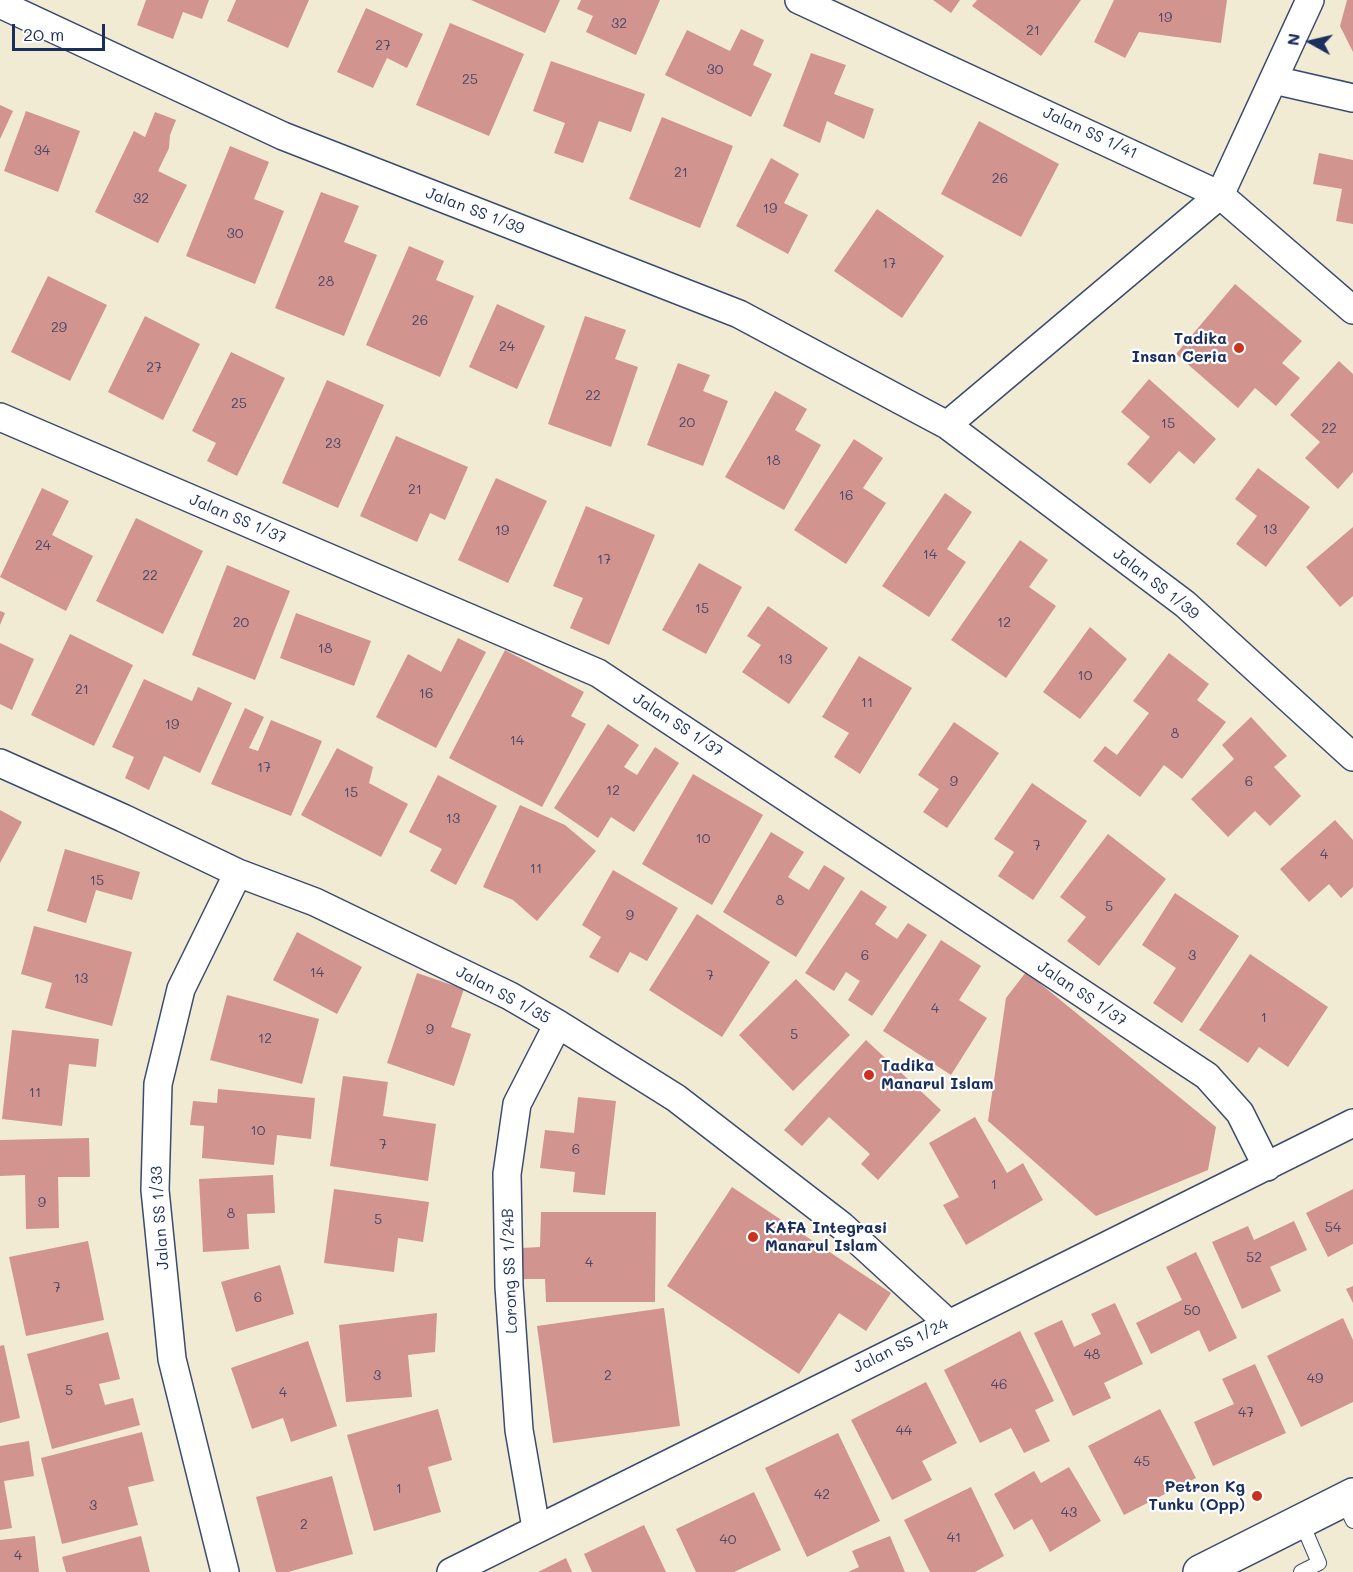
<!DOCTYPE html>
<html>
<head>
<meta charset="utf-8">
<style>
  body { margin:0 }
  #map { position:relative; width:1353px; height:1572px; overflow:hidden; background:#f1ebd4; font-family:Mali,sans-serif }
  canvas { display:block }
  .north { position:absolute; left:1281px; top:12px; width:60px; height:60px; -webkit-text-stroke:4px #fff; paint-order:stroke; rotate:278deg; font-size:16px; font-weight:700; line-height:24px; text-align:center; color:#1b2f5e }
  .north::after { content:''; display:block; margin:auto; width:21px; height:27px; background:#1b2f5e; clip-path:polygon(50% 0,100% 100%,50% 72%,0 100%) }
  .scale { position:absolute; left:12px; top:24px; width:93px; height:27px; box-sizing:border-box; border:3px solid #1b2f5e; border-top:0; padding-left:8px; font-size:18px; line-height:21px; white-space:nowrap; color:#1b2f5e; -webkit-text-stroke:4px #fff; paint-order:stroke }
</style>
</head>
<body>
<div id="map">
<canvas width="1353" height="1572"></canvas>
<div class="north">N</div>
<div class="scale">20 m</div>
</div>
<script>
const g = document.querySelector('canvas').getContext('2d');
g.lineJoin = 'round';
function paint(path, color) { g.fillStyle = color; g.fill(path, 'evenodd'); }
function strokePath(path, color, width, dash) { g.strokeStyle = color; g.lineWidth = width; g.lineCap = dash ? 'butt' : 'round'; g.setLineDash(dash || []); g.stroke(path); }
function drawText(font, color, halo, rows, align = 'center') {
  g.font = font + ' Mali,sans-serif'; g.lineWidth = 4.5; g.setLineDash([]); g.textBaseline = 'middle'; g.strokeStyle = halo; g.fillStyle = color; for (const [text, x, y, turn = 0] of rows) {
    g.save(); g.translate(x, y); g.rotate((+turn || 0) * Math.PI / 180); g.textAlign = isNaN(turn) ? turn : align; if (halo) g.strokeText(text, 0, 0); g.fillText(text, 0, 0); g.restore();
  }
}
paint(new Path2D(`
  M 146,0 L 209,0 L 202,19 L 183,12 L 173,39 L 137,25 Z
  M 236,0 L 309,0 L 288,48 L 227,21 Z
  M 471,0 L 560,0 L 545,33 Z
  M 581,0 L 660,0 L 636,55 L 586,32 L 593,16 L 577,9 Z
  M 933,0 L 960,0 L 951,13 Z
  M 977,0 L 1081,0 L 1041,56 L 972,6 Z
  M 1114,0 L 1227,0 L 1221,43 L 1139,32 L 1125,58 L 1094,42 Z
  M 1347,0 L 1353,0 L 1353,52 L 1340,26 Z
  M 366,8 L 423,34 L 407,68 L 387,58 L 373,88 L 337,72 Z
  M 450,23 L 524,54 L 489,136 L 416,105 Z
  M 741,29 L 764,40 L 753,65 L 772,74 L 751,117 L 665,75 L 687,30 L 730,51 Z
  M 811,53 L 846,65 L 834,94 L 874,109 L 864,139 L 827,121 L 820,143 L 783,126 Z
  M 551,61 L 645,94 L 631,132 L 599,121 L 583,163 L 554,153 L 565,123 L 533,111 Z
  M 0,105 L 13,111 L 0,139 Z
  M 26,111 L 80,131 L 58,192 L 4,171 Z
  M 155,112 L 176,120 L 170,135 L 169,148 L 158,171 L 187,185 L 158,243 L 95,212 L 134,131 L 145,137 Z
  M 662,117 L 733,146 L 700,228 L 629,199 Z
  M 979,121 L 1059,164 L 1021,237 L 941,194 Z
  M 230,146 L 269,162 L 254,199 L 284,211 L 255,284 L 186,256 Z
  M 1319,153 L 1353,160 L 1353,224 L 1336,221 L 1342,189 L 1313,184 Z
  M 771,158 L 799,174 L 784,203 L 808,215 L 788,254 L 736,226 Z
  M 321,192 L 359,206 L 344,242 L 377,255 L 344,336 L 275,308 Z
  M 877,209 L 944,256 L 902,318 L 834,271 Z
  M 409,246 L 444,261 L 436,280 L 474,296 L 440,377 L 366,345 Z
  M 48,276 L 107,305 L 70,381 L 11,352 Z
  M 1235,284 L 1302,341 L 1282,363 L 1300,378 L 1276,406 L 1255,388 L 1238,408 L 1176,354 Z
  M 497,304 L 545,326 L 517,389 L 469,367 Z
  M 145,316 L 200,344 L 163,420 L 108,392 Z
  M 585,316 L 626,330 L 615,359 L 638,367 L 611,447 L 548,424 Z
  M 231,352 L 285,378 L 237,476 L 207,461 L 216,443 L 192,431 Z
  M 1339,361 L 1353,374 L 1353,472 L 1338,489 L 1305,458 L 1320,442 L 1290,415 Z
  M 678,363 L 710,375 L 703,391 L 728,401 L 703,466 L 647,445 Z
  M 1149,379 L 1216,439 L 1194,464 L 1179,451 L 1150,484 L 1127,464 L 1150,437 L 1121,412 Z
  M 327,380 L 384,405 L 338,508 L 282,483 Z
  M 775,391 L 807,409 L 795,430 L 821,445 L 784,510 L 725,477 Z
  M 396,436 L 468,467 L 445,520 L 430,513 L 417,542 L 360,516 Z
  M 854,439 L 883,458 L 863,488 L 886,503 L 846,564 L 794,530 Z
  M 1258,468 L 1310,507 L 1266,567 L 1236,544 L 1257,516 L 1235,499 Z
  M 496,478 L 547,501 L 508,583 L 458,560 Z
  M 42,488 L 69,501 L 52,535 L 93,556 L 66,611 L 0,577 Z
  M 945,493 L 972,512 L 947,549 L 966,562 L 929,617 L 882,586 Z
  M 586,506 L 655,535 L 609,645 L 570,628 L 583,598 L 553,586 Z
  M 136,518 L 203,551 L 163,634 L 96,601 Z
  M 1353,527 L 1353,596 L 1340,607 L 1306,567 Z
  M 1020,540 L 1048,560 L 1029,587 L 1056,606 L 1006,678 L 951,640 Z
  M 699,563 L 742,587 L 706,654 L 662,630 Z
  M 227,565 L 290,591 L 255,680 L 192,655 Z
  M 768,606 L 828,648 L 789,704 L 742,672 L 761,645 L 747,636 Z
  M 0,611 L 5,613 L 0,625 Z
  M 296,613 L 371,641 L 354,686 L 280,658 Z
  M 1090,627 L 1127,659 L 1080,719 L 1043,692 Z
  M 70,634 L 133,665 L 94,746 L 31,715 Z
  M 458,638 L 486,652 L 436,748 L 376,717 L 408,654 L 441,672 Z
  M 0,643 L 34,659 L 12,710 L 0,704 Z
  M 505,650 L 584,692 L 571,716 L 586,724 L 542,807 L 449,758 Z
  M 1169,653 L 1209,684 L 1197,700 L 1226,722 L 1182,779 L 1164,765 L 1140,797 L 1093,761 L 1105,746 L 1117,755 L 1149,713 L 1133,701 Z
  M 859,656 L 912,688 L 860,774 L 834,757 L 849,733 L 822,717 Z
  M 144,679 L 192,701 L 198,687 L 232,703 L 200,773 L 164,756 L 149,790 L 125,778 L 134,757 L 112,747 Z
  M 245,708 L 264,717 L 249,748 L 258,751 L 271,720 L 322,741 L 291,816 L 211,784 Z
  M 1251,717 L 1287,756 L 1274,767 L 1301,796 L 1270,826 L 1255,811 L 1228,837 L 1191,799 L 1234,759 L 1222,745 Z
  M 954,722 L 999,753 L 947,828 L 923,812 L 939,789 L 918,775 Z
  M 608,724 L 639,745 L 624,767 L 637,775 L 655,747 L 679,763 L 634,832 L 611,817 L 598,838 L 554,808 Z
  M 337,748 L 373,767 L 369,783 L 408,804 L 381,857 L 301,815 Z
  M 693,774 L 763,815 L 712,905 L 642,864 Z
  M 438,775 L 497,806 L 456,885 L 430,871 L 442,849 L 409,832 Z
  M 1032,783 L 1087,821 L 1033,900 L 998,876 L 1014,852 L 994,839 Z
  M 520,805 L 565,825 L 596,851 L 537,921 L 513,900 L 483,887 Z
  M 0,810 L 22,822 L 0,863 Z
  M 1335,820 L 1353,840 L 1353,887 L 1341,898 L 1329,884 L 1309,902 L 1280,869 Z
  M 771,832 L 804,852 L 788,877 L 809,890 L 824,865 L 845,878 L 796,957 L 723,912 Z
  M 1108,834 L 1166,879 L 1099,966 L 1067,941 L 1086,917 L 1060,897 Z
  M 65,849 L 140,872 L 132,900 L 96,890 L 86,923 L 47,911 Z
  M 613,870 L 678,908 L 647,961 L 630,952 L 618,973 L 589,957 L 601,937 L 582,925 Z
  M 861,890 L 887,907 L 875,924 L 897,939 L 908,923 L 927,935 L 872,1016 L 848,1000 L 860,981 L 846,972 L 834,991 L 805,973 Z
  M 1175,893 L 1239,936 L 1182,1023 L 1153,1003 L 1176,968 L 1142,945 Z
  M 697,914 L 770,962 L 722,1037 L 649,990 Z
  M 34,926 L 132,952 L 112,1026 L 45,1008 L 52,983 L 21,974 Z
  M 297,932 L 362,967 L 337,1014 L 273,980 Z
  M 941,940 L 981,966 L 959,1000 L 987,1018 L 951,1075 L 883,1031 Z
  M 1250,954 L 1328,1007 L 1288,1067 L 1259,1047 L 1248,1063 L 1199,1030 Z
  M 1026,972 L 1216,1127 L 1208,1170 L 1096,1216 L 988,1121 L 1006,998 Z
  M 417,973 L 464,989 L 451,1027 L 471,1034 L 454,1086 L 387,1063 Z
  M 796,979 L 850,1035 L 793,1091 L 739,1035 Z
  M 227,995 L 319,1019 L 302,1084 L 210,1060 Z
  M 12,1030 L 99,1039 L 96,1067 L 69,1064 L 62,1126 L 2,1119 Z
  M 866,1040 L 941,1110 L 878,1180 L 861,1164 L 870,1154 L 829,1117 L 802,1146 L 784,1130 Z
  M 343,1076 L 388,1082 L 383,1116 L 436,1124 L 428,1181 L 330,1166 Z
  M 218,1089 L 315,1098 L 311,1139 L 277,1135 L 274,1165 L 202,1158 L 204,1126 L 190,1125 L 193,1101 L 217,1103 Z
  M 578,1097 L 616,1101 L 605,1195 L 573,1192 L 575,1172 L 540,1168 L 545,1130 L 574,1133 Z
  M 975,1117 L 1007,1173 L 1023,1163 L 1043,1200 L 966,1245 L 943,1205 L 959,1197 L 929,1143 Z
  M 89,1138 L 90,1177 L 58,1177 L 59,1228 L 26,1229 L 25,1175 L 0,1176 L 0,1140 Z
  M 273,1175 L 275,1213 L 247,1214 L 249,1249 L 203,1252 L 199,1179 Z
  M 732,1187 L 891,1293 L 866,1331 L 839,1313 L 799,1374 L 667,1286 Z
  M 334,1189 L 429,1202 L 423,1242 L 398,1238 L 394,1272 L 324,1263 Z
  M 1353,1189 L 1353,1244 L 1328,1257 L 1306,1213 Z
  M 541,1212 L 656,1212 L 655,1302 L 546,1302 L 545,1279 L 522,1279 L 522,1248 L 540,1247 Z
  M 1294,1221 L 1307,1250 L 1270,1267 L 1281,1291 L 1242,1309 L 1212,1242 L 1248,1226 L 1254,1240 Z
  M 88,1241 L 104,1320 L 26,1336 L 9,1257 Z
  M 1196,1252 L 1237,1338 L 1209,1352 L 1199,1330 L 1151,1354 L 1136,1323 L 1182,1300 L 1166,1267 Z
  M 280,1265 L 294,1314 L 236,1332 L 221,1282 Z
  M 1353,1286 L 1353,1303 L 1346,1289 Z
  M 1115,1303 L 1143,1364 L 1104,1383 L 1111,1398 L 1073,1416 L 1034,1333 L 1062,1320 L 1074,1347 L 1101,1334 L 1091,1314 Z
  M 664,1308 L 680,1426 L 553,1443 L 537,1326 Z
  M 437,1313 L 435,1352 L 408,1355 L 412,1397 L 346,1402 L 339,1325 Z
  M 1343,1318 L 1353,1340 L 1353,1402 L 1301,1427 L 1267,1356 Z
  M 1020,1331 L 1054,1401 L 1035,1410 L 1050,1441 L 1024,1453 L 1011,1428 L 980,1443 L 944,1370 Z
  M 108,1332 L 120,1379 L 99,1384 L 105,1405 L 133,1398 L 140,1425 L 52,1449 L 27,1354 Z
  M 308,1341 L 337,1426 L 291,1442 L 283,1418 L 252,1429 L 231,1368 Z
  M 4,1345 L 20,1418 L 0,1423 L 0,1346 Z
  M 1255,1364 L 1286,1433 L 1213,1466 L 1194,1422 L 1234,1404 L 1222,1379 Z
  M 926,1382 L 957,1443 L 922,1461 L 932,1480 L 892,1500 L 851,1420 Z
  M 438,1409 L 452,1460 L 428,1467 L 441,1512 L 374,1531 L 347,1435 Z
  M 1160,1409 L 1196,1478 L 1124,1515 L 1088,1446 Z
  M 142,1432 L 154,1481 L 128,1487 L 138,1525 L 62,1544 L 41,1458 Z
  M 838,1433 L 880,1521 L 807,1557 L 765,1468 Z
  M 29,1441 L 34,1476 L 4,1481 L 12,1528 L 0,1530 L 0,1446 Z
  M 1069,1467 L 1101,1521 L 1050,1552 L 1032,1519 L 1014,1530 L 994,1494 L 1034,1471 L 1041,1483 Z
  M 332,1476 L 353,1554 L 288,1572 L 276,1572 L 256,1497 Z
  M 971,1487 L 1004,1556 L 975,1572 L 930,1572 L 904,1520 Z
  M 754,1492 L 781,1550 L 734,1572 L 696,1572 L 676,1529 Z
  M 644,1525 L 666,1572 L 592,1572 L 584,1554 Z
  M 35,1536 L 39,1572 L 0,1572 L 0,1540 Z
  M 141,1536 L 150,1572 L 66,1572 L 62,1557 Z
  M 890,1536 L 905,1572 L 848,1572 L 859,1567 L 852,1551 Z
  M 566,1558 L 572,1572 L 538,1572 Z`), '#d2948f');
const lane = new Path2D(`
  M 1343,1500 L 1353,1521
  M 1301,1521 L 1319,1563 L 1301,1572`);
const street = new Path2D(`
  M 799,0 L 1220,195 L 1353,310
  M 0,4 L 283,136 L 739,314 L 947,425 L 1185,604 L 1353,757
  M 1274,80 L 1353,98
  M 0,417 L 598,673 L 1207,1076 L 1240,1113 L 1267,1167
  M 947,425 L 1220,195 L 1310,0
  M 0,763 L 123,818 L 238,873 L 315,902 L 510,996 L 558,1024 L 676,1098 L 842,1226 L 948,1323
  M 536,1528 L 519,1430 L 509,1286 L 507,1174 L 517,1104 L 558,1024
  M 225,1572 L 172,1359 L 155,1190 L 158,1084 L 181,989 L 238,873
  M 451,1572 L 1353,1123`);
const secondary = new Path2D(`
  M 1200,1572 L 1353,1495`);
strokePath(lane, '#3b4b70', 16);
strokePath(street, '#3b4b70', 30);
strokePath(secondary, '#3b4b70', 36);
strokePath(lane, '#fff', 14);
strokePath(street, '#fff', 27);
strokePath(secondary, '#fff', 33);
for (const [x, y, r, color] of [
  [1239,348,6,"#c8321e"],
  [869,1075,6,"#c8321e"],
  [753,1237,6,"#c8321e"],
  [1257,1496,6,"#c8321e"]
]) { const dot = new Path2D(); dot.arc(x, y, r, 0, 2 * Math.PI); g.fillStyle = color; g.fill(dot); strokePath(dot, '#fff', 2); }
drawText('14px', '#49486a', null, [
  ["19",1165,18],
  ["32",619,24],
  ["21",1033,31],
  ["27",383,46],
  ["30",715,70],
  ["25",470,80],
  ["34",42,151],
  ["21",681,173],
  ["26",1000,179],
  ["32",141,199],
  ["19",770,209],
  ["30",235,234],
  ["17",889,264],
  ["28",326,282],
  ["26",420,321],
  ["29",59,328],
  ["24",507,347],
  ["27",154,368],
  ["22",593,396],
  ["25",239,404],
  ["20",687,423],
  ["15",1168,424],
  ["22",1329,429],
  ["23",333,444],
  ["18",773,461],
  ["21",415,490],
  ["16",846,496],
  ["13",1270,530],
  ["19",502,531],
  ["24",43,546],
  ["14",930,555],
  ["17",604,560],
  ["22",150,576],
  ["15",702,609],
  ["20",241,623],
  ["12",1004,623],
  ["18",325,649],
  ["13",785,660],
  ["10",1085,676],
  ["21",82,690],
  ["16",426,694],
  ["11",867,703],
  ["19",172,725],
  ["8",1175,734],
  ["14",517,741],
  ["17",264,768],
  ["9",954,782],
  ["6",1249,782],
  ["12",613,791],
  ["15",351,793],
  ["13",453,819],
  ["10",703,839],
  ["7",1037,846],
  ["4",1324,855],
  ["11",536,869],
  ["15",97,881],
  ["8",780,901],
  ["5",1109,907],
  ["9",630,916],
  ["6",865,956],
  ["3",1192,956],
  ["14",317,973],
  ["7",710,976],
  ["13",81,979],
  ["4",935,1009],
  ["1",1264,1018],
  ["9",430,1030],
  ["5",794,1035],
  ["12",265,1039],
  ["11",35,1093],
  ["10",258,1131],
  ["7",383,1145],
  ["6",576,1150],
  ["1",994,1185],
  ["9",42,1203],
  ["8",231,1214],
  ["5",378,1220],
  ["54",1333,1228],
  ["52",1254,1258],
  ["4",589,1263],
  ["7",57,1288],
  ["6",258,1298],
  ["50",1192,1311],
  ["48",1092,1355],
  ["3",377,1376],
  ["2",608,1376],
  ["49",1315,1379],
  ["46",999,1385],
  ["5",69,1391],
  ["4",283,1393],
  ["47",1246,1413],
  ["44",904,1431],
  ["45",1142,1462],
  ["1",399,1489],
  ["42",822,1495],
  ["3",93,1506],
  ["43",1069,1513],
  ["2",304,1525],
  ["41",954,1538],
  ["40",728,1540],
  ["4",18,1556]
]);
drawText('16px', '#1b2f5e', '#fff', [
  ["Jalan SS 1/41",1090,133,25],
  ["Jalan SS 1/39",475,211,21],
  ["Jalan SS 1/37",238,519,23],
  ["Jalan SS 1/39",1156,584,38],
  ["Jalan SS 1/37",678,725,33],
  ["Jalan SS 1/37",1082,994,34],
  ["Jalan SS 1/35",503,995,28],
  ["Jalan SS 1/33",160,1218,-94],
  ["Lorong SS 1/24B",510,1271,-92],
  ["Jalan SS 1/24",901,1346,-26]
]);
drawText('bold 16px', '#1b2f5e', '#fff', [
  ["Tadika",1227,339],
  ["Insan Ceria",1227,357],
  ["Tadika",881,1066,"left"],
  ["Manarul Islam",881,1084,"left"],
  ["KAFA Integrasi",765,1228,"left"],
  ["Manarul Islam",765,1246,"left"],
  ["Petron Kg",1245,1487],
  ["Tunku (Opp)",1245,1505]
], 'right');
</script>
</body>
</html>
